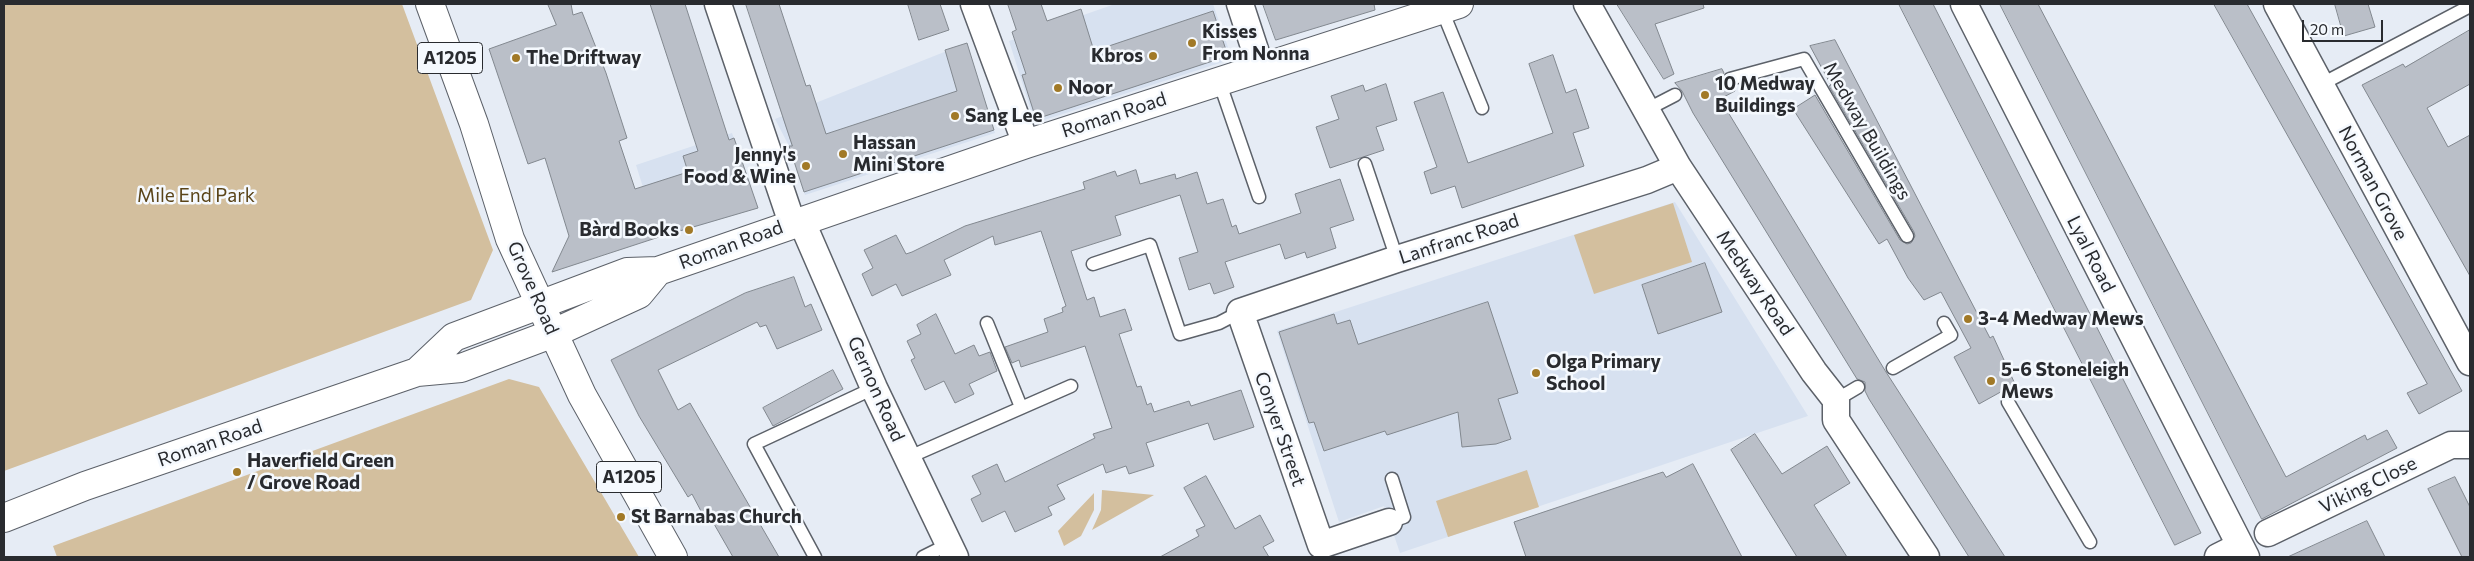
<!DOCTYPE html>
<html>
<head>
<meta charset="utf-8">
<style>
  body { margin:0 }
  #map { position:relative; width:2474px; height:561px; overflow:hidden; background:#e6ecf5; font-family:Commissioner,sans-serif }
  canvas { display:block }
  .frame { position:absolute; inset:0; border:5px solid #292b2f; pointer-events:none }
  .scale { position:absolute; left:2302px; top:20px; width:81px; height:22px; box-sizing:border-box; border:2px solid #292b2f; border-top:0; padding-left:6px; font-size:15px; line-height:18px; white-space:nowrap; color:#292b2f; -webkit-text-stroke:4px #f5f9fe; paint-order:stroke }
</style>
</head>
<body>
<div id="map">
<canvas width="2474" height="561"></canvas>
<div class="frame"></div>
<div class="scale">20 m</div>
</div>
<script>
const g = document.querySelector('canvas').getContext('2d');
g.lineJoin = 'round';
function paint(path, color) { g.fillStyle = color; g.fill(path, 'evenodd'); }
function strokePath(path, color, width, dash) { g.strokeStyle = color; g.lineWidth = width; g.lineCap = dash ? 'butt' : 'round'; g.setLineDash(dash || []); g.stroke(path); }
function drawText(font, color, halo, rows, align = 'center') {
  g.font = font + ' Commissioner,sans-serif'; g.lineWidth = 5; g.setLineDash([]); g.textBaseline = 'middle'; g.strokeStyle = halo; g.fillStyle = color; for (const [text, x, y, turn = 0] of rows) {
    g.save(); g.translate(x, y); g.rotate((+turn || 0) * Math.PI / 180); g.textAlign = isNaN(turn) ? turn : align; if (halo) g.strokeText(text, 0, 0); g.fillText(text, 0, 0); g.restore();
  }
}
paint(new Path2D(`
  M 1115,4 L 1213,4 L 1232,59 L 1035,123 L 1009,41 Z
  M 967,43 L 995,133 L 805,195 L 789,146 L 775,119 Z
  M 732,133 L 758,208 L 659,238 L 636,165 Z
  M 1675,202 L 1808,416 L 1400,553 L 1384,506 L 1339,522 L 1277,331 Z`), '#d7e1f0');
paint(new Path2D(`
  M 4,4 L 402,4 L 493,250 L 471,300 L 4,471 Z
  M 1673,203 L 1692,262 L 1594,294 L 1574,235 Z
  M 509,379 L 539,387 L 639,557 L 57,557 L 53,546 Z
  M 1527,470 L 1539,507 L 1448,537 L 1436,501 Z
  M 1102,490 L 1154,495 L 1092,530 L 1101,510 Z
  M 1094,493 L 1094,510 L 1081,536 L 1064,546 L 1058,531 Z`), '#d3bf9e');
const building = new Path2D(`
  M 548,4 L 571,4 L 573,15 L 582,12 L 606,73 L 627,138 L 619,141 L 635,189 L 688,172 L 683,156 L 698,151 L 650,4 L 685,4 L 729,140 L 734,138 L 758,208 L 659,237 L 552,272 L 569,236 L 545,158 L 528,164 L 489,49 L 556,25 Z
  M 746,4 L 779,4 L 806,86 L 810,85 L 826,134 L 957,91 L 945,50 L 967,43 L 994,130 L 804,192 L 789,146 L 792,146 Z
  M 908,4 L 940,4 L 949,30 L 919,40 Z
  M 1008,4 L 1041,4 L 1047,21 L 1081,9 L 1094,51 L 1213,11 L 1228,56 L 1036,119 L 1022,75 L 1026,74 L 1012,32 L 1016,30 Z
  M 1263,4 L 1374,4 L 1375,10 L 1276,40 Z
  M 1617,4 L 1703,4 L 1704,8 L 1655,24 L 1674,74 L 1664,79 Z
  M 1899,4 L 1933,4 L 2201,533 L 2175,545 Z
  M 2000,4 L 2038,4 L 2286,477 L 2365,435 L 2367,440 L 2387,430 L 2397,448 L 2262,519 Z
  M 2214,4 L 2247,4 L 2462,391 L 2419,414 L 2407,393 L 2427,384 Z
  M 2335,4 L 2368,4 L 2375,27 L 2344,36 Z
  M 2470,30 L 2470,84 L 2427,108 L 2448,147 L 2470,135 L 2470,276 L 2362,85 L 2403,64 L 2405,67 Z
  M 1835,40 L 1990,338 L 1993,336 L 2015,384 L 1979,404 L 1954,357 L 1971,348 L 1941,292 L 1924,300 L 1908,278 L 1887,239 L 1879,244 L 1793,109 L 1815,95 L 1900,240 L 1907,244 L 1911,243 L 1915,236 L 1914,232 L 1829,86 L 1831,85 L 1810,46 Z
  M 1553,55 L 1566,93 L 1576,89 L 1589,128 L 1573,133 L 1584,166 L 1462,208 L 1455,186 L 1431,194 L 1424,172 L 1437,167 L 1414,102 L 1443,92 L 1468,163 L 1553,133 L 1529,64 Z
  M 1722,69 L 1724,73 L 1722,77 L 1724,84 L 1733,87 L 1735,91 L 1720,99 L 1886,372 L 2005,557 L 1969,557 L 1869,399 L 1865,391 L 1865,382 L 1857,379 L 1693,113 L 1682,91 L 1675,83 Z
  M 1386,84 L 1397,120 L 1376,127 L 1384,150 L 1330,168 L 1316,127 L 1339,119 L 1331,96 L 1363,85 L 1365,91 Z
  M 1136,170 L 1140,184 L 1175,174 L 1176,179 L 1197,172 L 1207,204 L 1223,199 L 1232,227 L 1236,225 L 1239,234 L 1301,213 L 1295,194 L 1340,179 L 1354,220 L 1330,228 L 1336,248 L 1307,258 L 1305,252 L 1285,259 L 1280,244 L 1225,262 L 1234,287 L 1214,294 L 1210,283 L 1189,290 L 1179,258 L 1198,252 L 1180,195 L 1115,216 L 1121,235 L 1071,251 L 1087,300 L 1094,297 L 1100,317 L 1125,309 L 1132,330 L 1119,334 L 1137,387 L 1141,386 L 1147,405 L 1151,403 L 1154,412 L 1189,401 L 1191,406 L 1241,390 L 1254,427 L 1214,440 L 1208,423 L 1146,443 L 1154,466 L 1129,474 L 1126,466 L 1106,473 L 1103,464 L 1057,485 L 1065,499 L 1048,507 L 1052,515 L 1015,532 L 1005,511 L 982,522 L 971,499 L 981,494 L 972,476 L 997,464 L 1005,482 L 1095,438 L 1093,434 L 1112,428 L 1085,346 L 1021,367 L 1019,360 L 1012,363 L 1005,347 L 1048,332 L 1044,319 L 1063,312 L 1062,308 L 1066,306 L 1041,231 L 995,245 L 993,236 L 944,260 L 951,275 L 902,296 L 896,284 L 872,296 L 862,274 L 873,268 L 864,250 L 896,235 L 906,254 L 912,252 L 965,226 L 1085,189 L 1083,182 L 1115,171 L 1117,176 Z
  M 1705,263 L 1722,312 L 1658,334 L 1642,285 Z
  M 794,277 L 805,307 L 811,304 L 822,330 L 777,349 L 766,325 L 760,327 L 757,322 L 658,370 L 678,410 L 690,403 L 779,557 L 733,557 L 706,510 L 702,513 L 692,494 L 688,497 L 639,416 L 611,360 L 745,293 Z
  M 1488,302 L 1518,393 L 1498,399 L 1511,439 L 1496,444 L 1462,447 L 1458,412 L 1387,435 L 1385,431 L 1324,451 L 1314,422 L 1309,423 L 1279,332 L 1334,314 L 1337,324 L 1350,320 L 1358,344 Z
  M 936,314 L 955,354 L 974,345 L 979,356 L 990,352 L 997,371 L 969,384 L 974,394 L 955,403 L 944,381 L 925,390 L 911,360 L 915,358 L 907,341 L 921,334 L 917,325 Z
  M 833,370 L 843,389 L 773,426 L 763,408 Z
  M 1755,434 L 1782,474 L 1827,446 L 1850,483 L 1814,505 L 1847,557 L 1797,557 L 1731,450 Z
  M 1693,464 L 1742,557 L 1526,557 L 1514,522 L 1663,472 L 1666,477 Z
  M 1206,476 L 1235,529 L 1260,515 L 1274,541 L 1263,547 L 1269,557 L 1160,557 L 1199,536 L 1196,530 L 1205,526 L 1184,488 Z
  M 2455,477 L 2470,507 L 2470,557 L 2462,557 L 2428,489 Z
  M 2367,521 L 2385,557 L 2288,557 Z`);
paint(building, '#babfc8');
strokePath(building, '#82888f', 1);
const service = new Path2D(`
  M 1442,10 L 1482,108
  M 1730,79 L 1804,59 L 1907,236
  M 1219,81 L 1259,197
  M 2320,85 L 2470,6
  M 1646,110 L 1675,95
  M 1365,164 L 1397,259
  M 1093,264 L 1150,245 L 1180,334 L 1219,323 L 1240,312
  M 987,323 L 1021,407
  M 1893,368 L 1951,335 L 1944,323
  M 1836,400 L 1858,387
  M 2008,402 L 2090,542
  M 907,458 L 1071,386
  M 1389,522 L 1404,517 L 1392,479
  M 815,557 L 754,444 L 874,388
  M 923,557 L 949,544`);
const minor = new Path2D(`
  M 718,4 L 792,223
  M 974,4 L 1026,144
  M 1240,4 L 1261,68
  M 1587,4 L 1678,167 L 1814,372 L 1836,400 L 1836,420 L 1926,557
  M 1964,4 L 2246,557
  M 2277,4 L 2470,362
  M 801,220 L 874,388 L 955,557
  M 1389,522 L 1321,545 L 1240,312 L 1397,259 L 1647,180 L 1678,167
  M 2268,533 L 2451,445 L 2470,445
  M 2218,557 L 2240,546`);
const secondary = new Path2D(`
  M 417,372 L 454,337 L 627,272 L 658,271 L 1026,144 L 1459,4
  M 4,518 L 85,486 L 417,372 L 461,368 L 554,333 L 639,294 L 658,271`);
const primary = new Path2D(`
  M 430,4 L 474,124 L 510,239 L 582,395 L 673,557`);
strokePath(service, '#5c6169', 15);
strokePath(minor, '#5c6169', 29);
strokePath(secondary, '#5c6169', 30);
strokePath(primary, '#5c6169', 30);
strokePath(service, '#fff', 12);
strokePath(minor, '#fff', 26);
strokePath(secondary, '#fff', 28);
strokePath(primary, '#fff', 28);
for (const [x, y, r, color] of [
  [1192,43,5,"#a17927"],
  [1153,56,5,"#a17927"],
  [516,58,5,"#a17927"],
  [1058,88,5,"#a17927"],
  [1705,95,5,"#a17927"],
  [955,116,5,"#a17927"],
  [843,154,5,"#a17927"],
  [806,166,5,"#a17927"],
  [689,230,5,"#a17927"],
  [1968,319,5,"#a17927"],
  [1536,373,5,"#a17927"],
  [1991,381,5,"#a17927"],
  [237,472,5,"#a17927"],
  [621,517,5,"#a17927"]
]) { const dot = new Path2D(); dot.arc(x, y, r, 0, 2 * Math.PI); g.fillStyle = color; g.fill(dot); strokePath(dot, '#f5f9fe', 2); }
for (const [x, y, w] of [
  [450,58,65],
  [629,477,65]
]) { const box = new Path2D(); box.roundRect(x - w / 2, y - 15.5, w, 31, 4); g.fillStyle = '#f5f9fe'; g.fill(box); strokePath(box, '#292b2f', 1); }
drawText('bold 18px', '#292b2f', null, [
  ["A1205",450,58],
  ["A1205",629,477]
]);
drawText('bold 19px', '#292b2f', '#f5f9fe', [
  ["Kisses",1202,32],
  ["From Nonna",1202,54],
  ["Kbros",1143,56,"right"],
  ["The Driftway",526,58],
  ["10 Medway",1715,84],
  ["Buildings",1715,106],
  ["Noor",1068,88],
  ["Sang Lee",965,116],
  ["Hassan",853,143],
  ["Mini Store",853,165],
  ["Jenny's",796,155,"right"],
  ["Food & Wine",796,177,"right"],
  ["Bàrd Books",679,230,"right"],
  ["3-4 Medway Mews",1978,319],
  ["Olga Primary",1546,362],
  ["School",1546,384],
  ["5-6 Stoneleigh",2001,370],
  ["Mews",2001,392],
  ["Haverfield Green",247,461],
  ["/ Grove Road",247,483],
  ["St Barnabas Church",631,517]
], 'left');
drawText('19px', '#292b2f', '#f5f9fe', [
  ["Roman Road",1114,115,-18],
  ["Medway Buildings",1867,131,60],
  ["Norman Grove",2373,183,62],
  ["Lanfranc Road",1459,239,-18],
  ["Roman Road",731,245,-20],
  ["Lyal Road",2091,254,63],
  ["Medway Road",1755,283,56],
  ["Grove Road",533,288,66],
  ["Gernon Road",876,389,66],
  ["Conyer Street",1280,429,71],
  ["Roman Road",210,443,-19],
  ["Viking Close",2368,485,-26]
]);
drawText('19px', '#5a4418', '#f5f9fe', [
  ["Mile End Park",196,196]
]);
</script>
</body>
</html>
